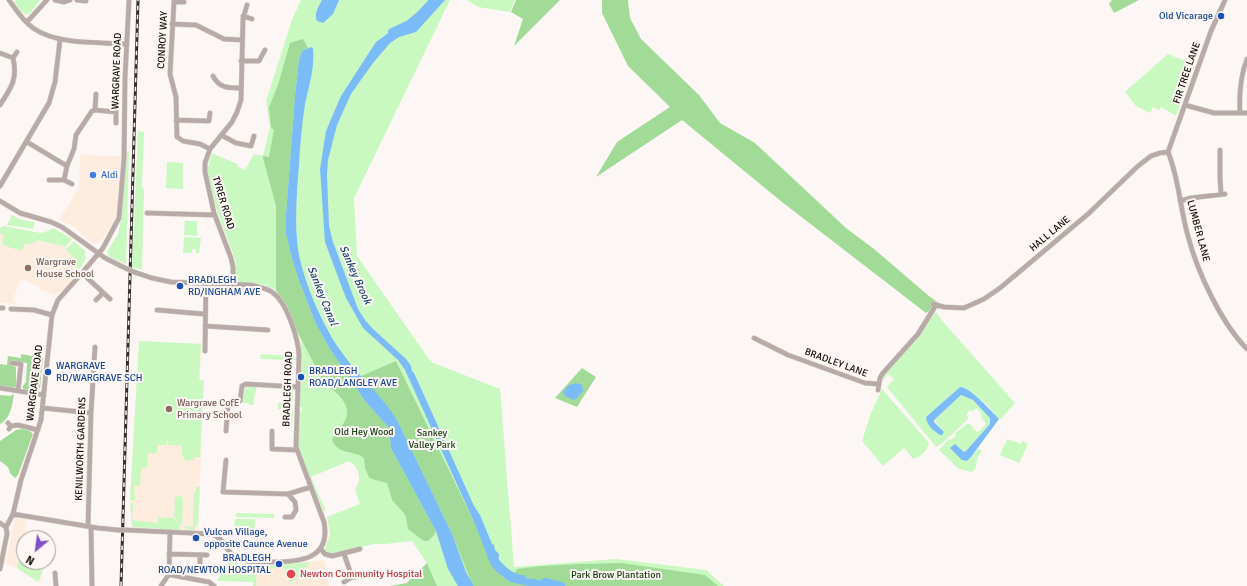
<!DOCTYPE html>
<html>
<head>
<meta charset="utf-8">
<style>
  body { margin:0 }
  #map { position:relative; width:1247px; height:586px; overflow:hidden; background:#fcf7f4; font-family:Signika,sans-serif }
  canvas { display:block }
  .north { position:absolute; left:16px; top:530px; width:40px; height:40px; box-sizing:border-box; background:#fcf7f4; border:1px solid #9f9995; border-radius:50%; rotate:209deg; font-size:11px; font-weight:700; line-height:16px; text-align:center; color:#130b06 }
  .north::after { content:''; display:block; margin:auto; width:14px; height:18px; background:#824ec5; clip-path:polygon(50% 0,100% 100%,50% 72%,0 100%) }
</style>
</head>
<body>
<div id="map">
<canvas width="1247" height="586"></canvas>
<div class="north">N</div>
</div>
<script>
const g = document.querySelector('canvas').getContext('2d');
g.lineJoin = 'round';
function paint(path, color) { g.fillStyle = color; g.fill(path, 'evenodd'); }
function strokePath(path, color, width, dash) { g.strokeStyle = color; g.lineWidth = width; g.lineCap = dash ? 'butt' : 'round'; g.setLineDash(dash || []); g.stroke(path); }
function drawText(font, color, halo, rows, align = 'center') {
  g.font = font + ' Signika,sans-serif'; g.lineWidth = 4; g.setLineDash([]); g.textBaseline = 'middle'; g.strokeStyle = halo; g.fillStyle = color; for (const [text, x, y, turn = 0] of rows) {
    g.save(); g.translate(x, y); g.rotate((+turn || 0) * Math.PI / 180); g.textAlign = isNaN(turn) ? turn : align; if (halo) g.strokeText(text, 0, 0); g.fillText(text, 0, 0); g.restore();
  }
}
paint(new Path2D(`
  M 80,155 L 121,156 L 119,185 L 116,216 L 112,225 L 101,241 L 95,244 L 92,243 L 73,226 L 59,220 L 79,188 Z
  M 0,234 L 25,239 L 24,243 L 36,240 L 58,245 L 60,245 L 65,247 L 76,262 L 76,275 L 63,290 L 54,295 L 40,289 L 38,286 L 21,279 L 13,299 L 16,304 L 0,303 Z
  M 139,341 L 201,344 L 200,380 L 203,380 L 201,458 L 198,530 L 132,527 L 130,500 Z
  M 15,518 L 27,519 L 25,529 L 37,533 L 35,538 L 24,538 L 24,562 L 47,562 L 39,583 L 17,568 L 6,563 Z`), '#feecdf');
paint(new Path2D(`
  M 324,560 L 329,586 L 255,586 L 255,567 L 264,568 L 267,566 L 290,565 Z`), '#fcebd9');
paint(new Path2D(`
  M 16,0 L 39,0 L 40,1 L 29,14 C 22,16 18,7 14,2 Z
  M 301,0 L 450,0 L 354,198 L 357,256 L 431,362 L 500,389 L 514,567 L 616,559 L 706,570 L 724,586 L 437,586 L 427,563 L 412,541 L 386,544 L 374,544 L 330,554 L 325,549 L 330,534 L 327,517 L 360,504 L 355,490 C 356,487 359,483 359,481 C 360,473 355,464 349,461 L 311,477 L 326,511 L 323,511 L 298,447 L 299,412 L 301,412 L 302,407 L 299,407 L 301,343 L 299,335 L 276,290 L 265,285 L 240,282 C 233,277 237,267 235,259 C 225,230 212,204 208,173 L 208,168 L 212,153 L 237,164 L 238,167 L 245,170 L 254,154 L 263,156 L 270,127 L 266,101 L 292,20 Z
  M 467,0 L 515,0 L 510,12 L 478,7 Z
  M 1168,54 L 1195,65 L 1176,116 L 1161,107 L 1159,110 L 1153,107 L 1150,113 L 1136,106 L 1125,92 Z
  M 138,131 L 144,132 L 142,187 L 144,189 L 142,270 L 132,267 Z
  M 127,152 L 129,152 L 126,264 L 110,257 L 107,252 L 118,234 L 122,214 Z
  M 167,162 L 183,163 L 183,189 L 166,188 Z
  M 12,215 C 20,220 27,221 35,222 L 33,229 L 7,225 Z
  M 185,221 L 197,221 L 197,236 L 184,235 Z
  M 4,226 L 41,233 L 48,231 L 53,228 L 72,239 L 65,247 L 60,245 L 58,245 L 36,240 L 36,243 L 24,244 L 22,251 L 2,245 L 4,235 L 25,240 L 0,234 L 0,228 Z
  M 184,237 L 201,238 L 199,253 L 196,253 L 196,249 L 192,249 L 192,253 L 183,253 Z
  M 74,241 L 86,252 L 85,254 L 86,258 L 76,275 L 76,262 L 66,249 Z
  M 936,312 L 945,324 L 1015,403 L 1001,419 L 999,419 L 986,404 L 963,387 L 960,387 L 926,417 L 944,432 L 934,420 L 961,395 L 973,400 L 990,418 L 990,424 L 966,451 L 964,452 L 955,444 L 962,460 L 967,461 L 971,457 L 978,449 L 982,451 L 977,459 L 976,468 L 972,472 L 959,469 L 939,450 L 949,439 L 950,440 L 956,436 L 954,434 L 967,424 L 970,424 L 973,428 L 973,429 L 978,432 L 986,424 L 981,417 L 982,415 L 977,408 L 972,412 L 970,410 L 966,415 L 968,417 L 968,419 L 944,442 L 936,447 L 887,387 L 894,379 L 888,374 L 883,381 L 883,380 L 886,373 Z
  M 139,341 L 201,344 L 199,380 L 204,381 L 200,457 L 194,457 L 194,461 L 191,460 L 186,461 L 182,455 L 182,446 L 168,445 L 168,439 L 167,440 L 166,445 L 157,445 L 157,453 L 148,453 L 147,468 L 141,469 L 140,486 L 134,486 L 135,500 L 130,500 Z
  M 261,354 L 295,356 L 296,360 L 261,359 L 260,358 Z
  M 250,386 L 257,387 L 254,398 L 254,405 L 249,405 L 249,403 L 243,403 L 242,402 L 245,388 Z
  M 882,389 L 929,443 C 928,451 920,457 913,459 L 904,448 L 883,466 L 862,441 L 871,413 Z
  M 283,390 L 293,390 L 292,410 L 278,409 L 278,403 L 289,403 L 290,393 L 283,393 Z
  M 281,411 L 293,412 L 292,427 L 283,427 L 281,422 Z
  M 1007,439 L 1021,444 L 1023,441 L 1028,444 L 1019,463 L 1000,455 Z
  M 196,487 L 200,487 L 198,523 L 197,526 L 195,525 L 194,530 L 185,529 L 185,524 L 188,527 L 193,527 L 194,492 L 196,492 Z
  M 180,495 L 183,499 L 182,525 L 181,526 L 174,516 L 175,498 L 177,496 Z
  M 130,503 L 133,503 L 132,520 L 158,523 L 158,517 L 174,518 L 179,524 L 180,530 L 132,527 Z
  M 236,513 L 274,514 L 274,518 L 236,517 Z
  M 235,519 L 255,519 L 255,532 L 246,532 L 244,535 L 234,533 Z
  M 24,545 L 24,562 L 46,562 L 38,582 L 17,568 Z
  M 230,558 L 239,564 L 251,564 L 257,567 L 256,586 L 253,586 L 253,582 L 217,581 Z
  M 310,562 L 306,567 L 308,570 L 290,583 L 283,566 L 275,569 L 274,567 L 263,574 L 262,569 L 267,566 Z`), '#caf8c1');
paint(new Path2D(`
  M 516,0 L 560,0 L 514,46 L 523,19 L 511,12 Z
  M 602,0 L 628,0 L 630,18 L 641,39 L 699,95 L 720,123 L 755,143 L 846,228 L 874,249 L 929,296 L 940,304 L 926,313 L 782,202 L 682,120 L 596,177 L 617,142 L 670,107 L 628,66 L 602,13 Z
  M 1112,0 L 1139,0 L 1114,13 L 1109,4 Z
  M 303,39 L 308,48 L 302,51 L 299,60 L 295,96 L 286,215 L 286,234 L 291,255 L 298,278 L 316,324 L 330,349 L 365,401 L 389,428 L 391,448 L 436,531 L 434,535 L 428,541 L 424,541 L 408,529 L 406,517 L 403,512 L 392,500 L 387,483 L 372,479 L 369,477 L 365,468 L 364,458 C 352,449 339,456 332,440 C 335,432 341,428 345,421 C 353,405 337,392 325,385 L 276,290 L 276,206 L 263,158 L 263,156 L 269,157 L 274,130 L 271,127 L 269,107 L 278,85 L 290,43 Z
  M 21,354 L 43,358 L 40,388 C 34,391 26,393 22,387 L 26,382 L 27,363 L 11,361 L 10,365 L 16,367 L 16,387 L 13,388 L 0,386 L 0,364 L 7,365 L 8,356 L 21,358 Z
  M 396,361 L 475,524 L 491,563 L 508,579 L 539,586 L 474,586 L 471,581 L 452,534 L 397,420 L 361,376 Z
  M 582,368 L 596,377 L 577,407 L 555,398 Z
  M 14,394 C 12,406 11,418 0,424 L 0,395 L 10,396 Z
  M 22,429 L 30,431 L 33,434 L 18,475 L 15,478 L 10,473 C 9,466 5,465 0,461 L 0,441 L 16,430 Z
  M 427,563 L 437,586 L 390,586 L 407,583 Z
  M 621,563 L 705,575 L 718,586 L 561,586 L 552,584 L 535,579 L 516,578 L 513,575 L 517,569 C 552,564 586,564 621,563 Z`), '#a2db98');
paint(new Path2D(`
  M 322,0 L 339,0 L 333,14 L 323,23 L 317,21 C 314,14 318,7 322,0 Z
  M 435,0 L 445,0 L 416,32 L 399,37 L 390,43 L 373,63 L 351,94 L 337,125 L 328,160 L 327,175 L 329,226 L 333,242 L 358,309 L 365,320 L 373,329 L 406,359 L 411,366 L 412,371 L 414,373 L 474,506 L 480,515 L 492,544 L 494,545 L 495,550 L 499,554 L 498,564 L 514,577 L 535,579 L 560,586 L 529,586 L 510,582 L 496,571 L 491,565 L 475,524 L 405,370 L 398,360 L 363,328 L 346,298 L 325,242 L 320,169 L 326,131 L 341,96 L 361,65 L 376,42 L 394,29 L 411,25 Z
  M 311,47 L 313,48 C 315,67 309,86 305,104 C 302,124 300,144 299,165 C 297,189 295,215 297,240 C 299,273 323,328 343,354 C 359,377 382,395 397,420 L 452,534 L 466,572 L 474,586 L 458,586 L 448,569 L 436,531 L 391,448 L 389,428 L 365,401 L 330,349 L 316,324 L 298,278 L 291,255 L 286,234 L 286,215 L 295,96 L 299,60 L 302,51 Z
  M 576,383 L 582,385 L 583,391 L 577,398 L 574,400 L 565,396 L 563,392 L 569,385 Z
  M 960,387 C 970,387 992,412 999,419 L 971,457 L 967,461 L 962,460 L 950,448 L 955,444 L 964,452 L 966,451 L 990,424 L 990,418 L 973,400 L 961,395 L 934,420 L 934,422 L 944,432 L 942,435 L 940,435 C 933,430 927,426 926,417 Z`), '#7bbbf7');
strokePath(new Path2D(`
  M 392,32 L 409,24 L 421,14 L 434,0
  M 491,555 C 497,566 510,578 522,579
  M 545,582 L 561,586`), '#7bbbf7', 8);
const minor = new Path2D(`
  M 9,0 C 16,10 23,21 33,28 C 57,45 98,42 127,44
  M 55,0 L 64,2 L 70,0
  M 77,0 L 86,1
  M 174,0 L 174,2 L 184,2
  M 174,2 L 170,74 L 176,97 L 177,137 L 183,141 L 200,144 L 210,149
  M 243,16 L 252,19
  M 27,22 L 47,0
  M 172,24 L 196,25 L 224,39 L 242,40
  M 0,53 L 13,58 C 18,79 11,88 0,105
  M 13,58 L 17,52
  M 241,61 L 259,61 L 265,50
  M 213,76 C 219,88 228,88 240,88
  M 1185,105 L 1214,113 L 1247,113
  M 95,110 L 96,94
  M 1240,113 C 1239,94 1240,77 1247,59
  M 176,120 L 209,121 L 210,113
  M 116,123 L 116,112
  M 221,135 L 236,143 L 251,146 L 254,136
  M 27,142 L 67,166
  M 1220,150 L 1220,177 L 1221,194
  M 1168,152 C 1179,178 1180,209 1188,236 C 1197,271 1221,323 1247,349
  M 1168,152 L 1211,31 L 1225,0
  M 49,180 L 64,180 L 72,184
  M 64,180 L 67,166 L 74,149 L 76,135 L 92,111 L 95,110 L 116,112 L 119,57
  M 0,186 L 49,103 L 55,82 L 60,40
  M 0,201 L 20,213 L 51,222 L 62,227 L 105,258 L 125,268
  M 1180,201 L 1191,198 L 1225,194
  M 147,213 L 215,215
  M 82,273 L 110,299
  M 233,285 L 233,267 L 231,258 L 214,213 L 205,172 L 205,163 L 210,149 L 232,122 L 237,112 L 241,100 L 243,19 L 247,5
  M 96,300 L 103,293
  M 933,304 L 944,307 L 964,308 L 984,299 L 1000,288 L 1088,214 L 1138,166 L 1151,156 L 1160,153 L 1168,152
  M 0,308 L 3,308
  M 11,309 L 34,310 L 52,315
  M 157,310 L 204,314
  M 205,326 L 268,330
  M 754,338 L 788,355 L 865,383 L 878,384
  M 205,351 L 206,283
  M 12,363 L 21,364 L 18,391
  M 0,388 L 44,395
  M 878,390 L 880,378 L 883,373 L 918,334 L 936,305
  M 43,408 L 91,413
  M 8,423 L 11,426 L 9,429
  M 11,426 L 18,425 L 38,430
  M 226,431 L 228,404 L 234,404 L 240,401 L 242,386 L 246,384 L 298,387
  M 272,431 L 272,449 L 297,450
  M 226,460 L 223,492 L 288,494 L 311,487
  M 13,514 L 98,528 L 118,530
  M 285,517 L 292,517 L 296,510 L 295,502 L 288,494
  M 0,523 L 6,527
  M 88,526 L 91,413 L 95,347
  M 91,527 L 92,586
  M 126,530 L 212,534 C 225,538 226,554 238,559 C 248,563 262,562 272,562 C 301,562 331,559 324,522 L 296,447 L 299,355 C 298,338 287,302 272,292 C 266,288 258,287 251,285 L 171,282 L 152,278 L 134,272
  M 321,549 L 325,554 L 332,556 L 360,549
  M 169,554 L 207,555
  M 344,554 L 352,577 L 356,577
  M 200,565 L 200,555
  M 0,569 L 7,534 L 6,527 L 13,514 L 21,480 L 41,420 L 52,315 L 58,300 L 82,273 L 103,248 L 119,218 L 124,159 L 125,78 L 129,0
  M 55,573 L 56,586
  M 169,574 L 171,575 L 209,582 L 214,586
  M 344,582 L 352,577
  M 161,586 L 169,574 L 170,533`);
strokePath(minor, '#d7d1ce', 5.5);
strokePath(minor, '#b8aba7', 4.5);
const rail = new Path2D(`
  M 121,586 L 138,0`);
strokePath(rail, '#352d29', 3);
strokePath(rail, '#fcf7f4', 1.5, [4.5]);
const minorBridge = new Path2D(`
  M 125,268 L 134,272
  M 118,530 L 126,530`);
strokePath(minorBridge, '#d7d1ce', 5.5, []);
strokePath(minorBridge, '#b8aba7', 4.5);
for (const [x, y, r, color] of [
  [1221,16,4,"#1a4fb4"],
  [93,175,4,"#3f7fe0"],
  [28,268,4,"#8d6e63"],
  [180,286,4,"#1a4fb4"],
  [48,372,4,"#1a4fb4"],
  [301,377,4,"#1a4fb4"],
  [169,409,4,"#8d6e63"],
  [196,538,4,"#1a4fb4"],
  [279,564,4,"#1a4fb4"],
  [291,574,5,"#e0444e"]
]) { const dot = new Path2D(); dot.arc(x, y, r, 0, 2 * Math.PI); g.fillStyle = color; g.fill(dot); strokePath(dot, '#fcf7f4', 1.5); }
drawText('10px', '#164399', '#fcf7f4', [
  ["Old Vicarage",1213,16,"right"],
  ["BRADLEGH",188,280],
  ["RD/INGHAM AVE",188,292],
  ["WARGRAVE",56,366],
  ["RD/WARGRAVE SCH",56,378],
  ["BRADLEGH",309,371],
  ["ROAD/LANGLEY AVE",309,383],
  ["Vulcan Village,",204,532],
  ["opposite Caunce Avenue",204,544],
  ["BRADLEGH",271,558,"right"],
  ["ROAD/NEWTON HOSPITAL",271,570,"right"]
], 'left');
drawText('10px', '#130b06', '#fcf7f4', [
  ["CONROY WAY",163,40,-87],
  ["WARGRAVE ROAD",117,71,-88],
  ["FIR TREE LANE",1187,73,-71],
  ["TYRER ROAD",223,203,73],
  ["LUMBER LANE",1198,231,75],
  ["HALL LANE",1050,234,-40],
  ["BRADLEY LANE",836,363,20],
  ["WARGRAVE ROAD",35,383,-83],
  ["BRADLEGH ROAD",288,389,-88],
  ["KENILWORTH GARDENS",81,449,-88]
]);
drawText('10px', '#366cbe', '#fcf7f4', [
  ["Aldi",101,175]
], 'left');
drawText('10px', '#785e54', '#fcf7f4', [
  ["Wargrave",36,262],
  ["House School",36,274],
  ["Wargrave CofE",177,403],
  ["Primary School",177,415]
], 'left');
drawText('10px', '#173c10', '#fcf7f4', [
  ["Old Hey Wood",364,432],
  ["Sankey",432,433],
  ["Valley Park",432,445],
  ["Park Brow Plantation",616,575]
]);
drawText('10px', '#be3a42', '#fcf7f4', [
  ["Newton Community Hospital",300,574]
], 'left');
drawText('italic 11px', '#18456c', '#fcf7f4', [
  ["Sankey Brook",355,275,66],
  ["Sankey Canal",322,296,68]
]);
</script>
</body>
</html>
